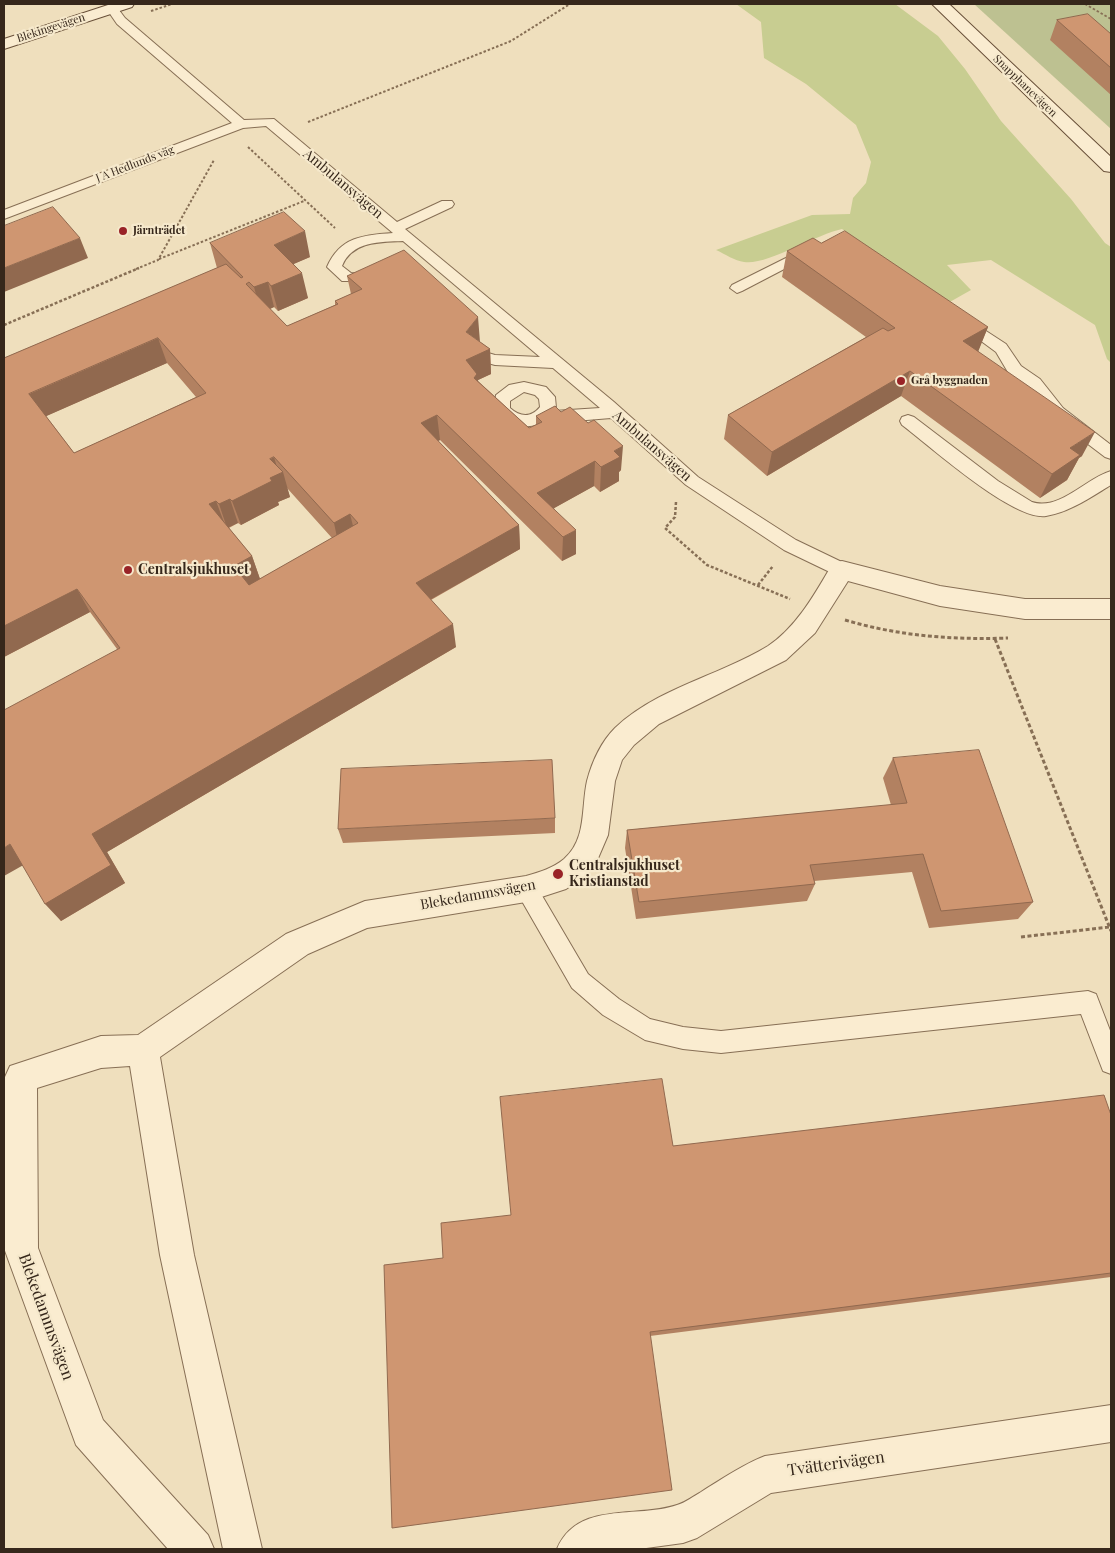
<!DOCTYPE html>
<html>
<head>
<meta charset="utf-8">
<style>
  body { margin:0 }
  #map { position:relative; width:1115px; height:1553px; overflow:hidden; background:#efdfbd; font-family:"Playfair Display",serif }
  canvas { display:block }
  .frame { position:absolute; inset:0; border:5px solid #36271b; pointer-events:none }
</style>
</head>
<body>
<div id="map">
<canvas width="1115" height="1553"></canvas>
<div class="frame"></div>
</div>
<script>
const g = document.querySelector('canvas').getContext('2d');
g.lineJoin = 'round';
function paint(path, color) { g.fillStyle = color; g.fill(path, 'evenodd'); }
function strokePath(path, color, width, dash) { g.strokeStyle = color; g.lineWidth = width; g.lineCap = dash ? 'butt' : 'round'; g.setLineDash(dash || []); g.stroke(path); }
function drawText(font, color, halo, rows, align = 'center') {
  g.font = font + ' "Playfair Display",serif'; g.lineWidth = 4.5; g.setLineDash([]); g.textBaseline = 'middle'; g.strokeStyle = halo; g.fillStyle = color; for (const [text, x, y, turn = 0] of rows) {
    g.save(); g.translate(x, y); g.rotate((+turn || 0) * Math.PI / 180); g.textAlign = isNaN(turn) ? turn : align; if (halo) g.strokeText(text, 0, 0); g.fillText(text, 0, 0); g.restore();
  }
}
paint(new Path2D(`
  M 736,4 L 895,4 L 938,36 L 965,69 L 1001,121 L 1071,199 L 1105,243 L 1111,247 L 1111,363 L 1107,359 L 1095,325 L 991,260 L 947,265 L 971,290 L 948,303 L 842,229 C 817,234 766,266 744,262 C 735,261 725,254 716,250 L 812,215 L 850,214 L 853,198 L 866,183 L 871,162 L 856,125 L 806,84 L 764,58 L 761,22 Z`), '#c8cd91');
paint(new Path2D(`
  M 974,4 L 1111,4 L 1111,129 Z`), '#bdc191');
const service = new Path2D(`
  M 112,4 L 116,6 L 125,18 L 244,120 L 274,119 L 397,222 L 442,201 L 452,201 L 454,204 L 452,207 L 405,229 L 614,402 L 698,477 L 796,540 L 848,565 L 851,570 L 848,575 L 842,577 L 836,575 L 784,550 L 686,485 L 611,418 L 550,423 C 543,421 538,425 530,426 C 517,428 501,422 494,410 L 496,395 L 509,385 L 524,382 L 546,387 L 555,397 L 556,408 L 554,411 L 600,408 L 553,368 L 495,365 L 466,357 L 463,353 L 466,349 L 471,348 L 495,355 L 540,357 L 403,241 C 380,242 352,241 342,266 L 351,273 L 380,275 L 382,278 L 380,281 L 342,281 L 327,267 C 340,237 363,235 393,233 L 266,126 L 243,128 L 4,219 L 4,210 L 232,123 L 117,24 L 106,8 ZM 524,392 L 535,395 L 539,399 L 540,407 C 531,418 520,417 510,408 L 510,401 Z
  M 808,247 L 815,251 L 813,254 L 742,291 L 737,293 L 730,288 L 732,285 Z
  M 963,316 L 1006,344 L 1021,366 L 1040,379 L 1063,408 L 1111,445 L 1111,459 L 1105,457 L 1051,416 L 1028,387 L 1009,374 L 996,352 L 958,324 L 955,321 Z
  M 908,415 L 914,417 L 998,481 L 1032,502 C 1060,511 1086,478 1111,471 L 1111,485 C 1091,497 1070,512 1046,516 C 1013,521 930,446 902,425 L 900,421 L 902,417 Z
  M 526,879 L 534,882 L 588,974 L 619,999 L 650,1019 L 683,1027 L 721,1031 L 1088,991 L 1096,994 L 1111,1033 L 1111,1074 L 1103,1071 L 1081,1014 L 721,1053 L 683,1049 L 645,1040 L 603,1015 L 572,988 L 515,889 L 518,882 Z`);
const minor = new Path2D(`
  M 842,561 L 940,586 L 1025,599 L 1111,599 L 1111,619 L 1025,619 L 940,606 L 848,581 L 815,633 L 786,660 L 659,724 L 634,745 L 622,760 L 615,781 L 608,835 L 596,863 L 584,877 L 566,889 L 526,902 L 367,928 L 308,954 L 160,1057 L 194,1255 L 262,1549 L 223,1549 L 160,1255 L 130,1066 L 101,1068 L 37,1088 L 38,1248 L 103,1420 L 208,1535 L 214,1549 L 168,1549 L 76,1445 L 4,1248 L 5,1077 L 10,1066 L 101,1036 L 138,1035 L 286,934 L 365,901 L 526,876 C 540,872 553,868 564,859 C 587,839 581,808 587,781 C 592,762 601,742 615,728 C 657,688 719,676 768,646 C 797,627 816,592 833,563 Z
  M 1111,1405 L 1111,1442 L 771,1493 L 697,1538 L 683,1543 L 639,1549 L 557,1549 C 578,1500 637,1519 677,1505 C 685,1503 694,1496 701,1492 C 722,1479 742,1465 765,1456 Z`);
const secondary = new Path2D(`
  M 111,4 L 134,4 L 132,7 L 4,49 L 4,39 Z
  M 932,4 L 949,4 L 1111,157 L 1111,172 L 1104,171 Z`);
strokePath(service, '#876f55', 2);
strokePath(minor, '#876f55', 2);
strokePath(secondary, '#695039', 2);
strokePath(new Path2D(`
  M 1085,4 L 1111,19
  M 151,11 L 172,4
  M 308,122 L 511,41 L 570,4
  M 248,147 L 335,228
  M 159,259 L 304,201
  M 136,269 L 158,260 L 214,160`), '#876f55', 2, [2.5, 2]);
strokePath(new Path2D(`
  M 4,325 L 139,268
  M 676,502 L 675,517 L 665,528 L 707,565 L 790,599
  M 758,585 L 773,566`), '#876f55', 2.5, [3, 2]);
strokePath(new Path2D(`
  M 845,620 C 899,636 952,640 1008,638
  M 995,639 L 1111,931
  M 1021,937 L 1110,927`), '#876f55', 3, [4, 2.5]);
paint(service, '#faecd0');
paint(minor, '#faecd0');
paint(secondary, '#faecd0');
paint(new Path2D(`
  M 1057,20 L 1111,34 L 1111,95 L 1050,40 Z
  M 210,243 L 310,257 L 293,264 L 308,298 L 278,311 L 274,307 L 270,309 L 287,326 L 335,305 L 335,301 L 351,294 L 347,276 L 480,342 L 490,349 L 491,374 L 478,380 L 478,381 L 529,428 L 536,425 L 536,416 L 621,470 L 619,472 L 619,481 L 600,492 L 594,486 L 554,508 L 576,554 L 562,561 L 440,440 L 438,441 L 519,525 L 520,549 L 431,600 L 456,647 L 107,852 L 125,883 L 61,921 L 23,866 L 117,649 L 90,612 L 4,657 L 4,358 L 217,268 ZM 167,363 L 196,397 L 74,453 L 46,416 ZM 287,488 L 332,538 L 260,579 L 252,556 L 229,528 L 238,523 L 241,525 L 279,505 L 278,502 L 290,497 Z
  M 821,243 L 988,327 L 978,351 L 1082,456 L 1079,458 L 1067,480 L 1040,498 L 901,396 L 767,476 L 724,439 L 728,415 L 866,337 L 782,277 L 787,251 Z
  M 893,758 L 1033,902 L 1018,919 L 929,928 L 912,872 L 814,881 L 815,884 L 807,901 L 636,919 L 625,848 L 627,830 L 891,805 L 883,778 Z
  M 555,818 L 555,833 L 343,843 L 338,829 Z
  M 1111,1115 L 1111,1277 L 650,1336 L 443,1258 L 511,1215 L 673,1146 Z`), '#b28161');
paint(new Path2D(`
  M 305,231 L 310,257 L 280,270 L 274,245 Z
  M 80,238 L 88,258 L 4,292 L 4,268 Z
  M 302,273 L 308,298 L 278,311 L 271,286 Z
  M 268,282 L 274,307 L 261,313 L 254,287 Z
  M 478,317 L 480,342 L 466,332 Z
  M 988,327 L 978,352 L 963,341 Z
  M 158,338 L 167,363 L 42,418 L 29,394 Z
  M 490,349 L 491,374 L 478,380 L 479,399 L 466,360 Z
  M 910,371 L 901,396 L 767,476 L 772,452 Z
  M 437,415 L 440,440 L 424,448 L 421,423 Z
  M 1095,432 L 1082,456 L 1079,458 L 1067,480 L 1040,498 L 1052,474 L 1070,448 Z
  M 623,446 L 621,470 L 619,472 L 619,481 L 600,492 L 601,467 L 614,451 Z
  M 274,457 L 279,474 L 283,472 L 290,497 L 278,502 L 279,505 L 241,525 L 232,501 L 270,478 L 270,459 Z
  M 595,461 L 594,486 L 540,516 L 537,493 Z
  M 230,499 L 238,523 L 227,528 L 219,504 Z
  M 216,501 L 225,525 L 209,504 Z
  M 350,514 L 356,538 L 339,547 L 334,523 Z
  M 519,525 L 520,549 L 419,606 L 416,583 Z
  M 576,530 L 576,554 L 562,561 L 563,537 Z
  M 252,556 L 260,579 L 242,589 L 234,566 Z
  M 77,589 L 90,612 L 4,657 L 4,626 Z
  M 453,624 L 456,647 L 107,852 L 125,883 L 61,921 L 45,904 L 92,834 Z
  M 10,844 L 27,863 L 4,876 L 4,848 Z`), '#91694f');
const building = new Path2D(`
  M 1088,14 L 1111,34 L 1111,68 L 1057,20 Z
  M 53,207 L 80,238 L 4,268 L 4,226 Z
  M 284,212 L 305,231 L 274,245 L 302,273 L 271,286 L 268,282 L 254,287 L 249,282 L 246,284 L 287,326 L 338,304 L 335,301 L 362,289 L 347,276 L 404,250 L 478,317 L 466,332 L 490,349 L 466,360 L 477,374 L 474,378 L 529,428 L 542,422 L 536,416 L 555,406 L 561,412 L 570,407 L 588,423 L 594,420 L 623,446 L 614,451 L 620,457 L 601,467 L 595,461 L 537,493 L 576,530 L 563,537 L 437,415 L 421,423 L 519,525 L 416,583 L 453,624 L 92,834 L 111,865 L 45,904 L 10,844 L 4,848 L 4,710 L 120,648 L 77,589 L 4,626 L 4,358 L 226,264 L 241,278 L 243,277 L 210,243 ZM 158,338 L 206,393 L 74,453 L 29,394 ZM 274,457 L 334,523 L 350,514 L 358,523 L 249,585 L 234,566 L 252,556 L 209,504 L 216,501 L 219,504 L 230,499 L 232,501 L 272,481 L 270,478 L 283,472 L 270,459 Z
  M 845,231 L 988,327 L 963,341 L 1095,432 L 1070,448 L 1080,455 L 1052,474 L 910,371 L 772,452 L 728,415 L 883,328 L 888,331 L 895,328 L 787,251 L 813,238 L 821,243 Z
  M 979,750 L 1033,902 L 941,911 L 923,854 L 810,865 L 815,884 L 639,902 L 627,830 L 907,803 L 893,758 Z
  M 552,760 L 555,818 L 338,829 L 341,769 Z
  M 662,1079 L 673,1146 L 1104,1095 L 1111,1115 L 1111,1273 L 650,1332 L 672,1490 L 392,1528 L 384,1265 L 443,1258 L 441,1223 L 511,1215 L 500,1097 Z`);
paint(building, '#cf9671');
strokePath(building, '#91694f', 1);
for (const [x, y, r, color] of [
  [123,231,5,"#992327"],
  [901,381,5,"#992327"],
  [128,570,5,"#992327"],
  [558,874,6,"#992327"]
]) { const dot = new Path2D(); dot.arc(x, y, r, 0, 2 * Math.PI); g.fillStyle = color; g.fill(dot); strokePath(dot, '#f6e9cc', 2); }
drawText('11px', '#36271b', '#f6e9cc', [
  ["Blekingevägen",51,28,-18],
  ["Snapphanevägen",1025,86,44],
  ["J A Hedlunds väg",135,164,-21]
]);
drawText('bold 11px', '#36271b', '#f6e9cc', [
  ["Järnträdet",133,231],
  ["Grå byggnaden",911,381]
], 'left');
drawText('14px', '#36271b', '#f6e9cc', [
  ["Ambulansvägen",343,184,40],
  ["Ambulansvägen",652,446,41],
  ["Blekedammsvägen",478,895,-10]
]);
drawText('bold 14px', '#36271b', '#f6e9cc', [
  ["Centralsjukhuset",138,570],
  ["Centralsjukhuset",569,866],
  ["Kristianstad",569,882]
], 'left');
drawText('16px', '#36271b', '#f6e9cc', [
  ["Blekedammsvägen",46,1317,70],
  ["Tvätterivägen",836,1464,-8]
]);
</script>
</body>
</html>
